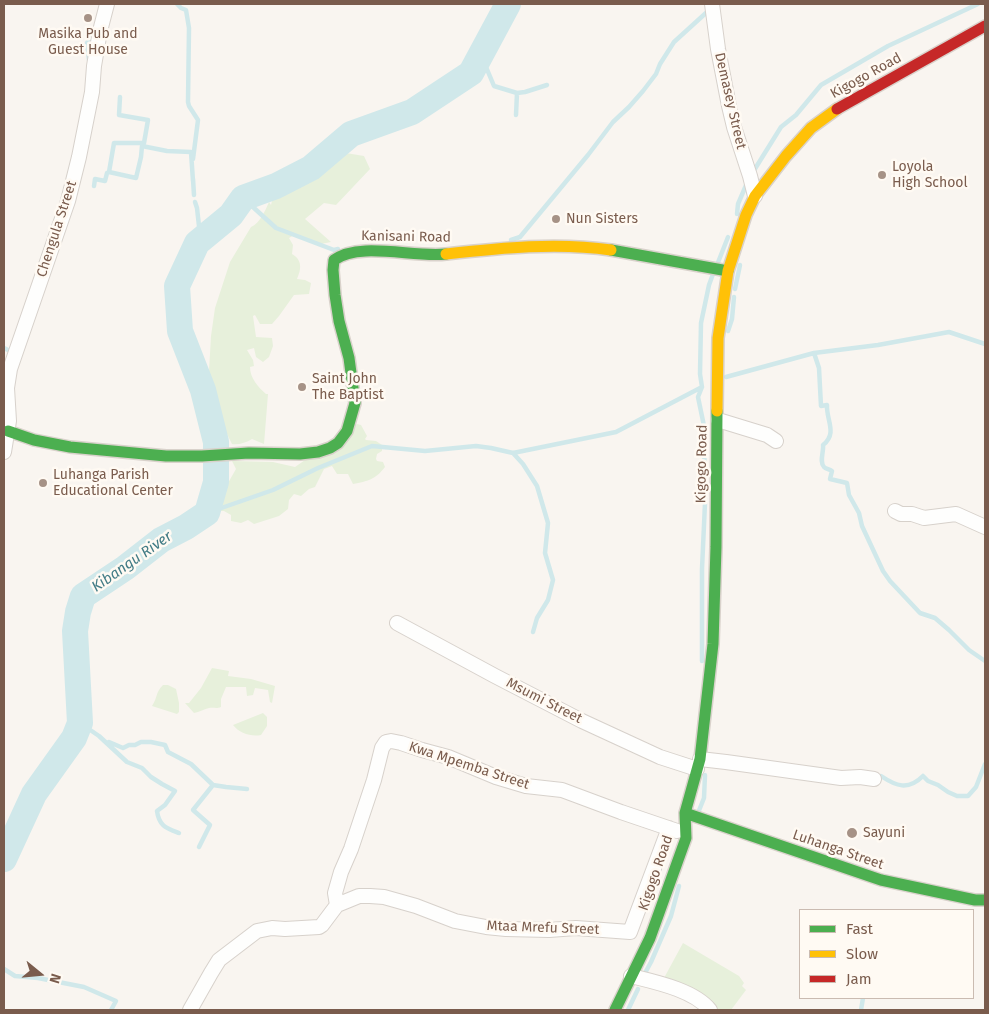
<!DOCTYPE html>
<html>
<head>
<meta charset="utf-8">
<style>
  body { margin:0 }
  #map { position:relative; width:989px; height:1014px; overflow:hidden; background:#f9f5f0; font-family:"Fira Sans",sans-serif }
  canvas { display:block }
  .frame { position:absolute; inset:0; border:5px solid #7a5c4d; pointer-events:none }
  .legend { position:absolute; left:799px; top:909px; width:175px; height:90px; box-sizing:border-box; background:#fffaf3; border:1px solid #cabbb1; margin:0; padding:6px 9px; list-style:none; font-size:15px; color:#7a5c4d }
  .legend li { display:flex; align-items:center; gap:10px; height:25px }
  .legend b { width:25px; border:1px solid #cabbb1 }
  .north { position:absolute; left:15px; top:949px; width:50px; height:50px; -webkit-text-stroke:4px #fffaf3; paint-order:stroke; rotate:107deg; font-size:14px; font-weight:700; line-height:20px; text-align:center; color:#7a5c4d }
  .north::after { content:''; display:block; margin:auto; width:18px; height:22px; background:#7a5c4d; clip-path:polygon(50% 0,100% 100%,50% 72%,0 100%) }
</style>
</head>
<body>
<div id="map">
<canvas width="989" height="1014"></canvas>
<div class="frame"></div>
<ul class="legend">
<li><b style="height:6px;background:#4caf50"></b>Fast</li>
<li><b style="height:6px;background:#ffc107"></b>Slow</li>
<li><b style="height:6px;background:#c62828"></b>Jam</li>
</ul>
<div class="north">N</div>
</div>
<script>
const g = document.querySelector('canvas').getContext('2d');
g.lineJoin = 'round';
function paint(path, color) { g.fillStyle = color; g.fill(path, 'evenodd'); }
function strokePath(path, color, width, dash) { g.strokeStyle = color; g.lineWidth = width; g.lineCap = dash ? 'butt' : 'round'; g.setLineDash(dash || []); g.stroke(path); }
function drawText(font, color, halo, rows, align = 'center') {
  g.font = font + ' "Fira Sans",sans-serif'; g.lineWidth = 5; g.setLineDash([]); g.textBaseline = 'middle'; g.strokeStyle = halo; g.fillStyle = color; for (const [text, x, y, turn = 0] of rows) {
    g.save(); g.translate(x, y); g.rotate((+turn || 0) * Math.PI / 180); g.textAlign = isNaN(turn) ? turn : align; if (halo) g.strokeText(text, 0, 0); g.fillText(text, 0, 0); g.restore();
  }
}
paint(new Path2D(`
  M 346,153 L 364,156 L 370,169 L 336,205 L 324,203 L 305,219 L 331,242 L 321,244 L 294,235 L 289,238 L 293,245 L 292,254 C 303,260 301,270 297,279 L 305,280 L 311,283 L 309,294 L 294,295 L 279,316 L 272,324 L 260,324 L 255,315 L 253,316 L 256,337 L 272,338 L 273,346 L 269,357 L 263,362 L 256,357 L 254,348 L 247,350 L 253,360 L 254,366 L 250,367 C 250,378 258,387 266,394 L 268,394 L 264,444 L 252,439 C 246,443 238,445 232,444 L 226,432 L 222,427 L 222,422 L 220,418 L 216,414 L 214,407 L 215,402 L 213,393 L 208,389 L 211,336 L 215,308 L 230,262 L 251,227 C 260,223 265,211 269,202 L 271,205 L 273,197 L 302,178 Z
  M 357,424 L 361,425 L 367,436 L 365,439 L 366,440 L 376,441 L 382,445 L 382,451 L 377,454 L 376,459 L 377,461 L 383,462 L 385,467 C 375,480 368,481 353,484 L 348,474 L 337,474 L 332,466 L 324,469 L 315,487 L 309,489 L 301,496 L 294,494 L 289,500 L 288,509 L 279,516 L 254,524 L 248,520 L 241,523 L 231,521 L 231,515 L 224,511 L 218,511 L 215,509 L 214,504 L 228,483 L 236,469 L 232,461 L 273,462 L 295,467 Z
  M 212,668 L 229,671 L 228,676 L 251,679 L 275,686 L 272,703 L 270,702 L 268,690 L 255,688 L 253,695 L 247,696 L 246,687 L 226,687 L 221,699 L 221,707 C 216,709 214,707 209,708 C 205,709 199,712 194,713 L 185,703 L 189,703 L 201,688 Z
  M 163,685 L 168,685 L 176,689 L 179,703 L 179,712 L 177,714 L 152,706 C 158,697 155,693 163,685 Z
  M 263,713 L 267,717 L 267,726 L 261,735 C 251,737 239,733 233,725 Z
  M 683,943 L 739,976 L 744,983 L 742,986 L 746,990 L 731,1010 L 715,1010 L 664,978 Z`), '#e7f0db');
strokePath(new Path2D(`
  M 177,4 L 181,8 L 186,10 L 189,28 L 188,102 L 189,106 L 198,120 L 193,159
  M 481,55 L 494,86 L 517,93 L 525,92 L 547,85
  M 89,60 L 87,43 L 95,28
  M 120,97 L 119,115 L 148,120 L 144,143 L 114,143 L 109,172 L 136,178 L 141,157 L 142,146 L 167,151 L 191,152 L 193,181
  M 516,115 L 517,93
  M 753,172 L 781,127 L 796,115 L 821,85 L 888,46 L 978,4
  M 193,179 L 194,195
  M 94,186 L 95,179 L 105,181 L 107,173 L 109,172
  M 243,198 L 276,228 L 334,250 L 338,249
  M 195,202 L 197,208 L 200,235 L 197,243
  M 737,214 L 738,204 L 747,183
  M 511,240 L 520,237 L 588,155 L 613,122 L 629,107 L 643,91 L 656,74 L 660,64 L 674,42 L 707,12
  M 717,265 L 728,237
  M 735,289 L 740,265
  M 728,331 L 732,319 L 734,297
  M 4,348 L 10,351 L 12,347
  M 814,353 L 819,368 L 821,406 L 827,405 C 826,420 838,433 823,445 C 824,451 819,462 824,467 C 826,469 829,469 832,471 L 830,479 L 847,483 L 849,495 L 859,513 L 862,526 L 883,571 L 890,581 L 920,613 L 935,618 L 949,630 L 969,650 L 985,661
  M 726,377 L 814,353 L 878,345 L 949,332 L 985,344
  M 513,453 L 523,464 L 537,486 L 548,523 L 545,553 L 553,580 L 548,600 L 537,618 L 533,632
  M 207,513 L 273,490 L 318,468 L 372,446 L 425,451 L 476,446 L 491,448 L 513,453 L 616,432 L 702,387
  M 702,661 L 702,569 L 705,503 L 704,426 L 698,397 L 702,387 L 700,374 L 701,323 L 709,285 L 713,274
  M 80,723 L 99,736 L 127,762 L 142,768 L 151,777 L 162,784 L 175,791 L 165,805 L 157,811 C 159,826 166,828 179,833
  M 109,742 L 123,748 L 129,745 L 135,745 L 141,742 L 151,742 L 165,745 L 168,752 L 191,764 L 213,785 L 226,787 L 247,789
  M 881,776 C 896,786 908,791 923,776 L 928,781 L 938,785 L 948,792 L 957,796 L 968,796 L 976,787 L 985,764
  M 698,813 L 704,798 L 705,775
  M 199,847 L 210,825 L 193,810 L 213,785
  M 4,969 L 15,976 L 38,978 L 84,987 L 116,1001 L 111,1010
  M 644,975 L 651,962 L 671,916 L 679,886
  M 628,1010 L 638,989
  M 861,1010 L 863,998`), '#d0e8ea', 4.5);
strokePath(new Path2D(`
  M 4,859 L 34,794 L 74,738 L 80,723 L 75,631 L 78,612 L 83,596 L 125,568 L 161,540 L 186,527 L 207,513 L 216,482 L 216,442 L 203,390 L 180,331 L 177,286 L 197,243 L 231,215 L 243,198 L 276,186 L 311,168 L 351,134 L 412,112 L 471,73 L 508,4`), '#d0e8ea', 26);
const street = new Path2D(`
  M 712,4 L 718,49 L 729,106 L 734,127 L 750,176 L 755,196
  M 718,420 L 767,435 L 776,441
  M 4,452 L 9,421 L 7,388 L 10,369 L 68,201 L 79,157 L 92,92 L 94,66 L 100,31 L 107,4
  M 895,511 L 901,514 L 912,514 L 924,518 L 956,514 L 985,527
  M 397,623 L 495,676 L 582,721 L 660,757 L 697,769
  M 700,759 L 726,762 L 841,778 L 860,777 L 874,779
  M 337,905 L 335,893 L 341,872 L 351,849 L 374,780 L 382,748 L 386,742 L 391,741 L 401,743 L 422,750 L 448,757 L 496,777 L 526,786 L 562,790 L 621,812 L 677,831
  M 631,976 C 655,982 694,990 710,1010
  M 190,1010 L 211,973 L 219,960 L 257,931 L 272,928 L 285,929 L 319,927 L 322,925 L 337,905 L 359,896 L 370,896 L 384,897 L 416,906 L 455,921 L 486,927 L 506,929 L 549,930 L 576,928 L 630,932 L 669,828`);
const fast = new Path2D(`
  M 611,250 L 728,271
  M 8,431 L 34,440 L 70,447 L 166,456 L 202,456 L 249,453 L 300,454 L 318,452 L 330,448 L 338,443 L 347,431 L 355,403 L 349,358 L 339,321 L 335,295 L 333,270 L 334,260 C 360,241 414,258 446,254
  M 685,813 L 881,880 L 975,900 L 985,900
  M 615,1010 L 650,938 L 686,838 L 685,813 L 700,759 L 713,644 L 716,547 L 717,411`);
const slow = new Path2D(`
  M 446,254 C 501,248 557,242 611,250
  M 717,411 L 718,338 L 728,271 L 746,215 L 755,196 L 786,156 L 811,128 L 837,109`);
const jam = new Path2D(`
  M 837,109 L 985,26`);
strokePath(street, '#d7d1cb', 16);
strokePath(fast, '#d9d2cb', 14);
strokePath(slow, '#d9d2cb', 14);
strokePath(jam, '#d9d2cb', 14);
strokePath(street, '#fefefd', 14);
strokePath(fast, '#4caf50', 11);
strokePath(slow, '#ffc107', 11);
strokePath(jam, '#c62828', 11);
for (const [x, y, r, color] of [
  [88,18,5,"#a69286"],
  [882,175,5,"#a69286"],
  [556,219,5,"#a69286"],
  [302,387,5,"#a69286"],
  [43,483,5,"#a69286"],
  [852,833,6,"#a69286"]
]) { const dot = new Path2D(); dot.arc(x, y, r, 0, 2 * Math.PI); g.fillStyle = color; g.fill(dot); strokePath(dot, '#fffaf3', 2); }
drawText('14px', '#7a5c4d', '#fffaf3', [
  ["Masika Pub and",88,34,"center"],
  ["Guest House",88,50,"center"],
  ["Loyola",892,167],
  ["High School",892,183],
  ["Nun Sisters",566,219],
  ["Saint John",312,379],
  ["The Baptist",312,395],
  ["Luhanga Parish",53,475],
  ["Educational Center",53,491],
  ["Sayuni",863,833]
], 'left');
drawText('14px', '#7a5c4d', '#fffaf3', [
  ["Kigogo Road",866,76,-29],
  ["Demasey Street",730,101,77],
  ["Chengula Street",57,229,-72],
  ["Kanisani Road",406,237,1],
  ["Kigogo Road",702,464,-89],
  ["Msumi Street",544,701,27],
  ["Kwa Mpemba Street",469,766,18],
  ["Luhanga Street",838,850,19],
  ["Kigogo Road",656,873,-71],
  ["Mtaa Mrefu Street",543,928,2]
]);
drawText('italic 15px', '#437c86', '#fffaf3', [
  ["Kibangu River",132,562,-35]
]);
</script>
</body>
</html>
